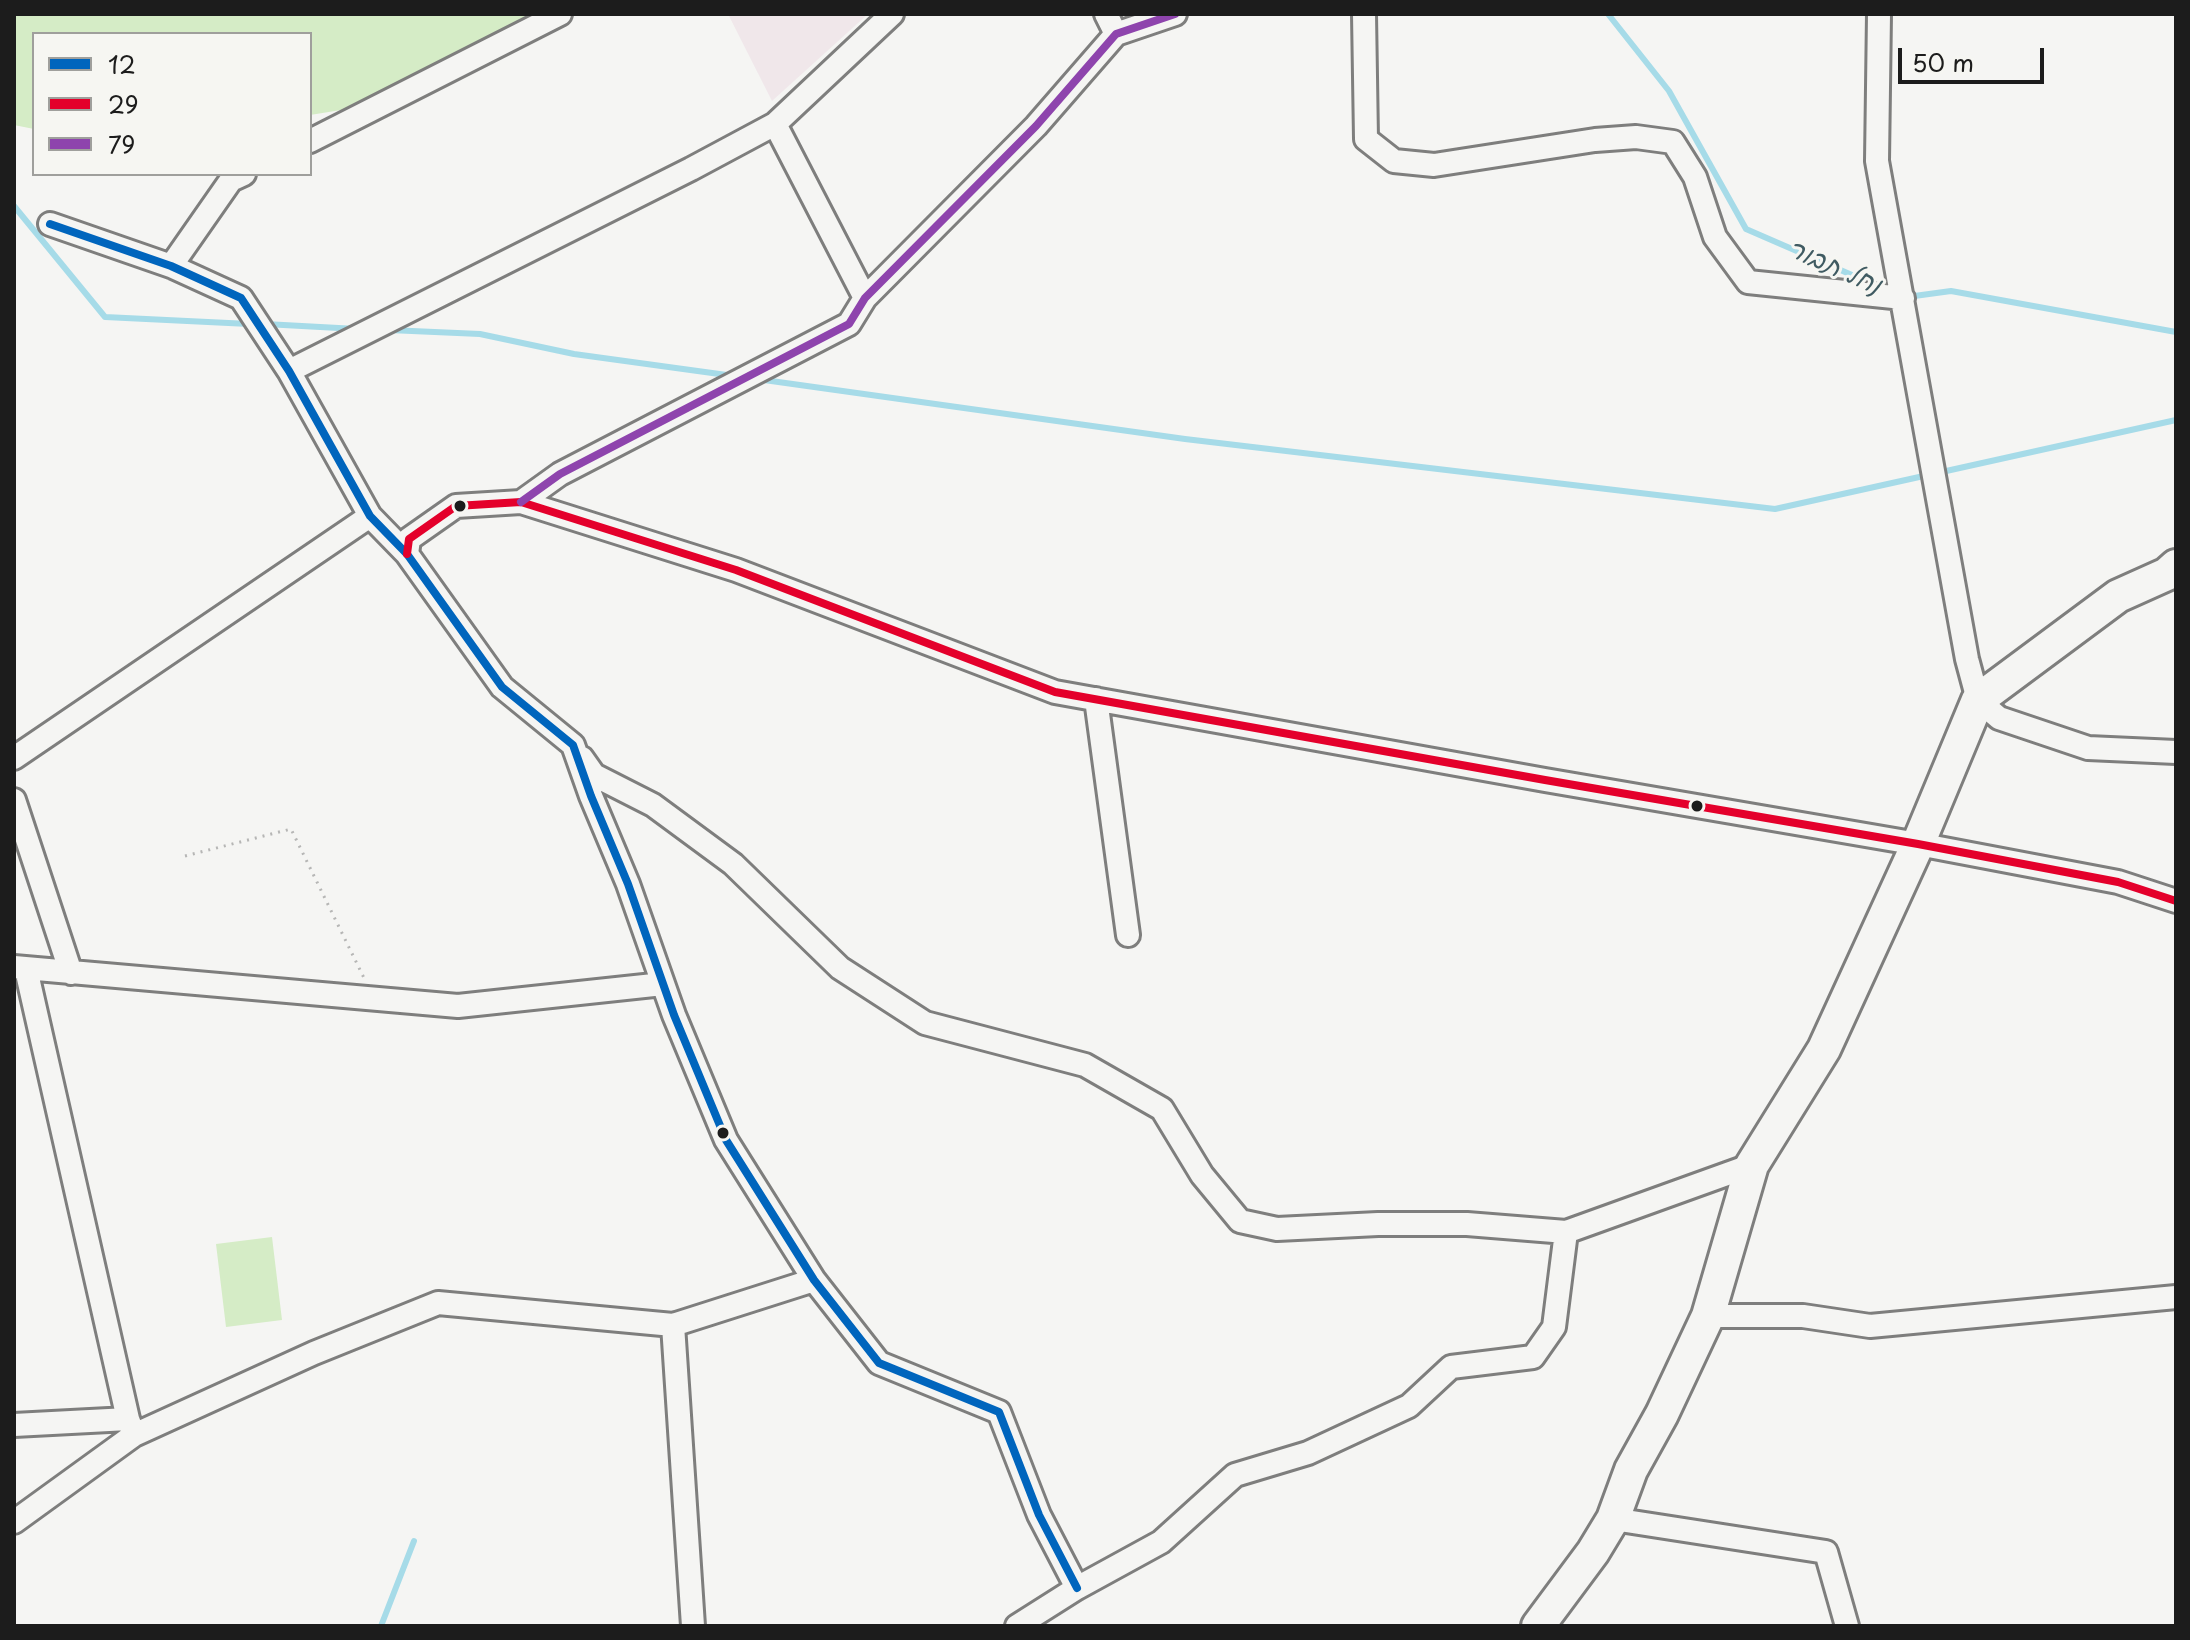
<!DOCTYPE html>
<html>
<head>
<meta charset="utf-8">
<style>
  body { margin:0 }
  #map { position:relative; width:2190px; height:1640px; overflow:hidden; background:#f5f5f3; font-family:"Playpen Sans",sans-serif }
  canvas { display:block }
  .frame { position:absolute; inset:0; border:16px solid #1c1c1c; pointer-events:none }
  .legend { position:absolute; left:32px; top:32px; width:280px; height:144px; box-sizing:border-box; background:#f6f6f2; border:2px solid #9f9f9c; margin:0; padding:10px 14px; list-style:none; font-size:24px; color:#1c1c1c }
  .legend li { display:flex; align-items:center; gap:16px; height:40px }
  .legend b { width:40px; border:2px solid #9f9f9c }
  .scale { position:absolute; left:1898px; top:48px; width:146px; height:36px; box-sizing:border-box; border:4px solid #1c1c1c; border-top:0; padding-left:10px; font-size:24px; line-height:28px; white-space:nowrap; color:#1c1c1c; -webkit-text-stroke:6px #f6f6f2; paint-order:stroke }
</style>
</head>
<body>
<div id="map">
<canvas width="2190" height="1640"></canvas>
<div class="frame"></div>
<ul class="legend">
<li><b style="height:10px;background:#0065bd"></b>12</li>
<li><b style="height:10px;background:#e4002b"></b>29</li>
<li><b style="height:10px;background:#8e44ad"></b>79</li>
</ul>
<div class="scale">50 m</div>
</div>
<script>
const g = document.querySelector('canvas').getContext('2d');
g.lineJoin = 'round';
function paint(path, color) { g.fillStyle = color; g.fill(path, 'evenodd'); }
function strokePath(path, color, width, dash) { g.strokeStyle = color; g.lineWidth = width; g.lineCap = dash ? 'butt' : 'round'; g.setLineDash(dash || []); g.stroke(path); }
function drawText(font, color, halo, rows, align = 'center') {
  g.font = font + ' "Playpen Sans","Playpen Sans Hebrew",sans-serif'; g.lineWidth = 6; g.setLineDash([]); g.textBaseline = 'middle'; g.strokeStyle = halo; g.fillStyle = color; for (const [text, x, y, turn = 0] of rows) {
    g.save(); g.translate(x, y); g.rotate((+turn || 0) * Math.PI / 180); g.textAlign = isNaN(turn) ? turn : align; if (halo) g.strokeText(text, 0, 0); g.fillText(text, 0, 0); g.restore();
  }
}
paint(new Path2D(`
  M 728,14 L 868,14 L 772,101 Z`), '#f0e7ea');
paint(new Path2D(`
  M 14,14 L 562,14 L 416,98 L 310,115 L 310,34 L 34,34 L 34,129 L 14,125 Z
  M 272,1237 L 282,1320 L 226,1327 L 216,1244 Z`), '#d5ecc6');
strokePath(new Path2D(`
  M 1608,14 L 1669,91 L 1746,229 L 1875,285
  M 14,206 L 105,317 L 249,324
  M 1907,297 L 1951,291 L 2176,332
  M 265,324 L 357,329
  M 389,330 L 480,334 L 574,354 L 734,376
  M 757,379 L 1185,439 L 1775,509 L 2176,420
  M 381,1626 L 414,1541`), '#a6dbe8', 6);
const street = new Path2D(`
  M 1106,14 L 1116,34
  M 1364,14 L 1366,139 L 1394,161 L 1434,165 L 1595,140 L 1636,137 L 1673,142 L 1695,177 L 1715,237 L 1748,282 L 1903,298
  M 1879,14 L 1877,161 L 1967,659 L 1978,700 L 1999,718 L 2088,748 L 2176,752
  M 775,124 L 865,298
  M 310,141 L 560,14
  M 50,224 L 171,266 L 241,298 L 289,371 L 370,516 L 407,554 L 502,687 L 573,745 L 591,796 L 628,884 L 674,1015 L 726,1140 L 814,1280 L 879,1363 L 999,1412 L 1039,1515 L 1077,1588
  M 171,266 L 231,180 L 244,174
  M 289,371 L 691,169 L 775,124 L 892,14
  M 521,502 L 560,474 L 849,324 L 865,298 L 1036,126 L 1116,34 L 1175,14
  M 407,554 L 409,539 L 456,506 L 521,502 L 736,570 L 1055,692 L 1545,780 L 1918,844 L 2118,882 L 2176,901
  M 1096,699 L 1128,935
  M 14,758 L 370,516
  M 582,758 L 594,775 L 653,805 L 733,864 L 840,968 L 925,1023 L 1085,1065 L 1162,1109 L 1202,1175 L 1240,1221 L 1277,1229 L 1378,1224 L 1467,1224 L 1566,1232
  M 14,800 L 71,973
  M 14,967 L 458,1006 L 663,984
  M 26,969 L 128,1419 L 134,1435
  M 1708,1316 L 1803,1316 L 1870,1326 L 2176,1297
  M 673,1325 L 693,1626
  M 14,1425 L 128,1419
  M 1613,1519 L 1826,1552 L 1847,1626
  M 14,1522 L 134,1435 L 314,1353 L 438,1303 L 673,1325 L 814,1280
  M 1017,1626 L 1077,1588 L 1161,1542 L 1235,1475 L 1308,1453 L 1409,1406 L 1451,1367 L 1533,1357 L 1554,1327 L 1566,1232 L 1752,1165`);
const secondary = new Path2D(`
  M 1538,1626 L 1593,1552 L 1613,1519 L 1631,1470 L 1662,1414 L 1708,1316 L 1752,1165 L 1824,1049 L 1918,844 L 1978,700 L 2118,596 L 2167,574 L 2176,566`);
strokePath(street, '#7e7e7d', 28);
strokePath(secondary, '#7e7e7d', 38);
strokePath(new Path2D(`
  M 185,856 L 291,829 L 364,978`), '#b6b6b5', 3, [2, 6]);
strokePath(street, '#f5f5f3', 22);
strokePath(secondary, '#f5f5f3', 32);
strokePath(new Path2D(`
  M 50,224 L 171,266 L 241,298 L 289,371 L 370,516 L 407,554 L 502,687 L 573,745 L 591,796 L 628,884 L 674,1015 L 726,1140 L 814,1280 L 879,1363 L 999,1412 L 1039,1515 L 1077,1588`), '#0065bd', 8);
strokePath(new Path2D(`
  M 407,554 L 409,539 L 456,506 L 521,502 L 736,570 L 1055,692 L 1545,780 L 1918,844 L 2118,882 L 2176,901`), '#e4002b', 8);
strokePath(new Path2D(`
  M 521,502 L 560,474 L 849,324 L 865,298 L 1036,126 L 1116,34 L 1175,14`), '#8e44ad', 8);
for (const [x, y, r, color] of [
  [460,506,7,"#1c1c1c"],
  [1697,806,7,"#1c1c1c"],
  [723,1133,7,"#1c1c1c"]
]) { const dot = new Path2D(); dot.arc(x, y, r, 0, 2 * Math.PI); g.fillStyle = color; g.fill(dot); strokePath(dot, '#f6f6f2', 3); }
drawText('italic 26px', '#405b62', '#f6f6f2', [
  ["נחל תבור",1834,268,24]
]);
</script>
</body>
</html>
